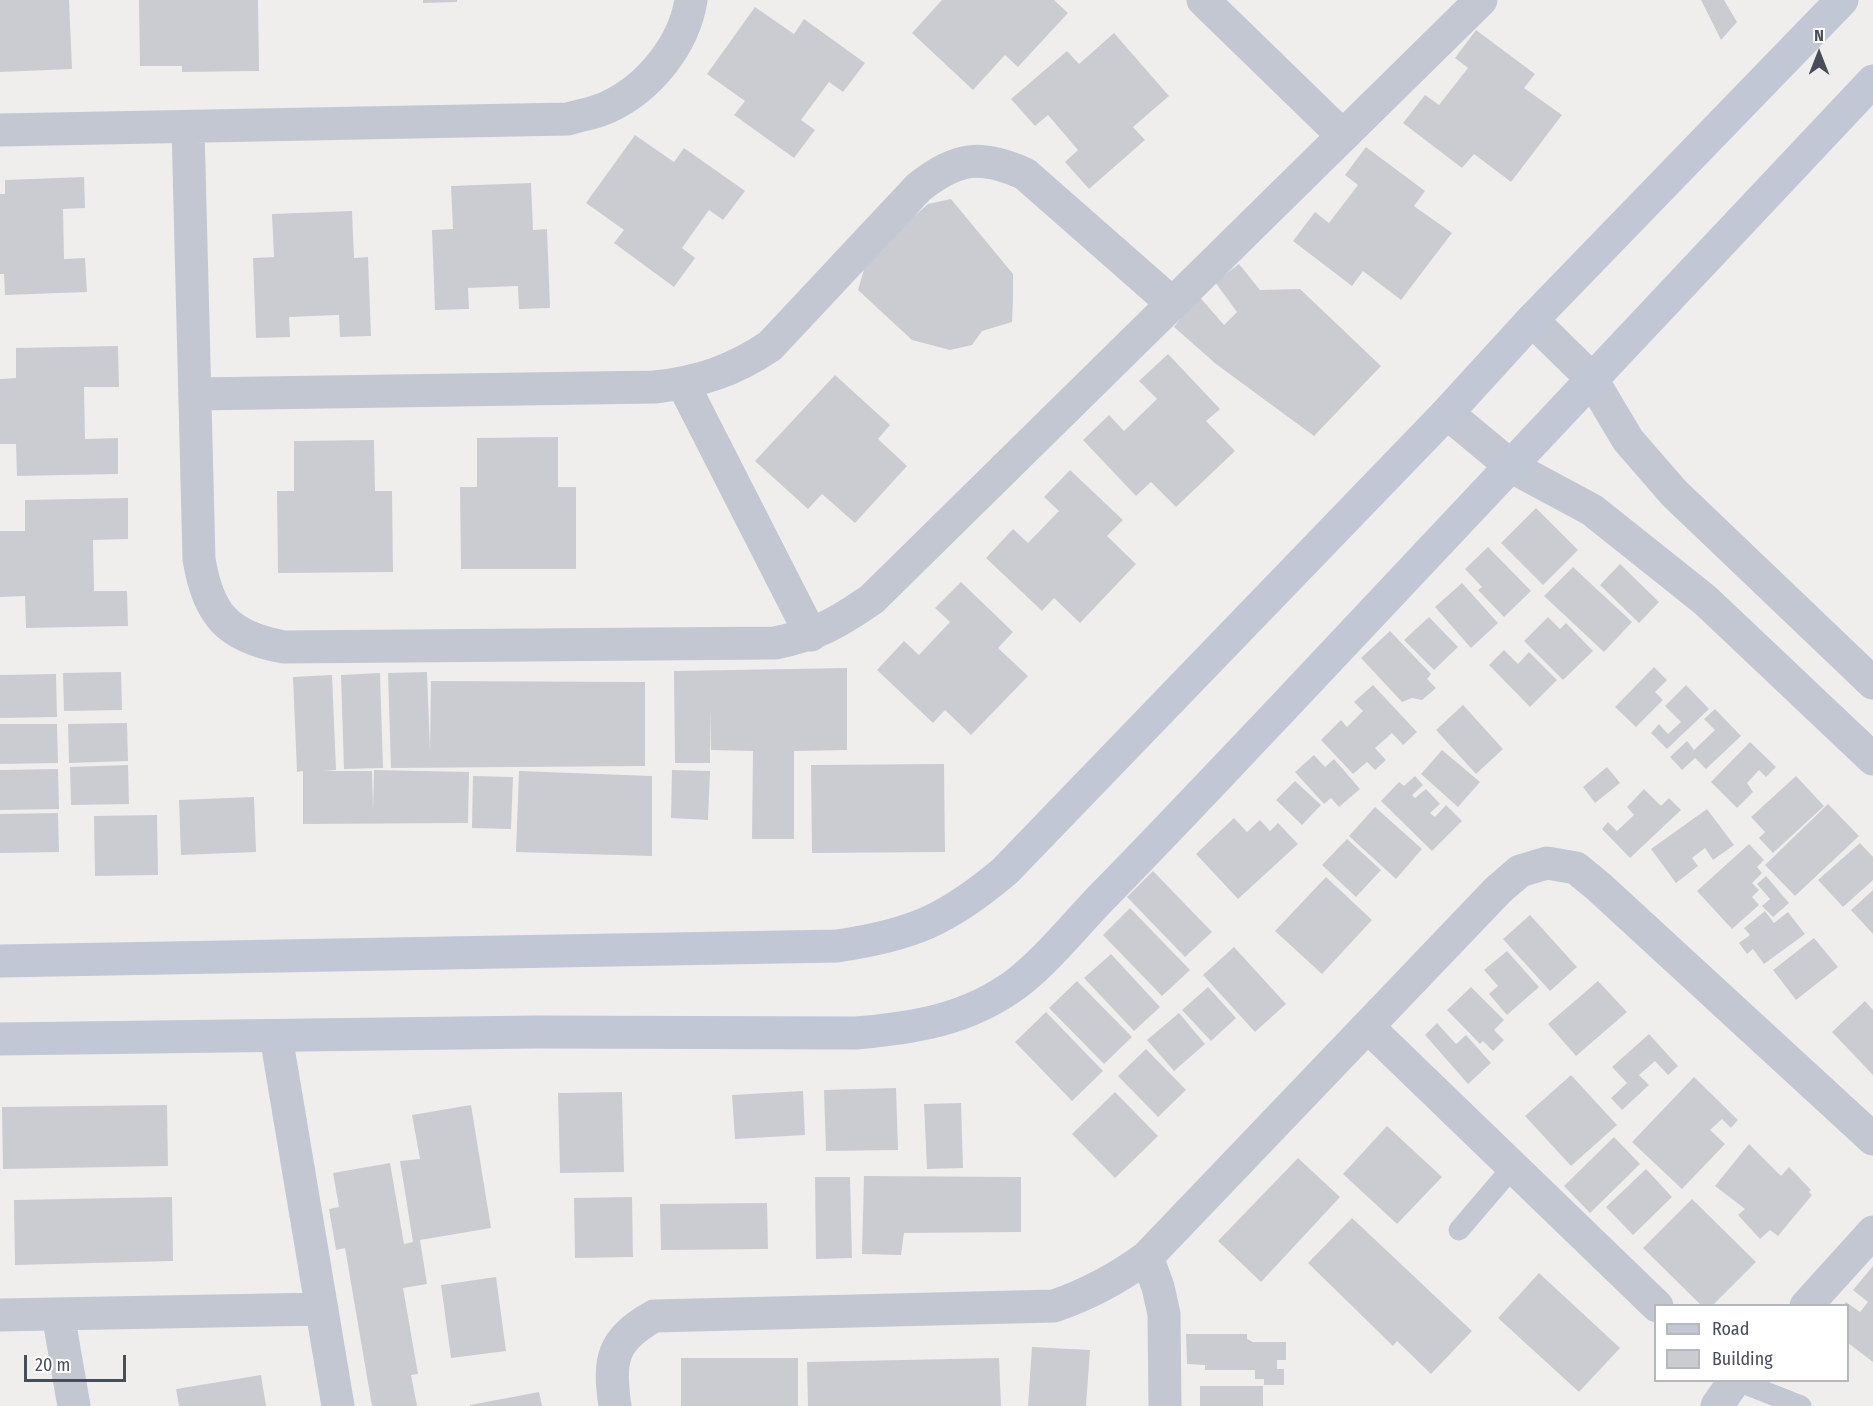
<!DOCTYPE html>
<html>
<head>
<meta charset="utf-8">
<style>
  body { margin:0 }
  #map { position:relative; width:1873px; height:1406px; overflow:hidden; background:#f0eeed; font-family:"Fira Sans Condensed",sans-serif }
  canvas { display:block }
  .legend { position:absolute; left:1654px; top:1304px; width:195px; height:78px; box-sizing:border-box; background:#fff; border:2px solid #b5b8bd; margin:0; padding:8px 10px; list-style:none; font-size:18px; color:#474d59 }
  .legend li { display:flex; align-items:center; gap:12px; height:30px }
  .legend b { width:30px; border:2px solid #b5b8bd }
  .north { position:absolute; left:1789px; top:24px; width:60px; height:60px; -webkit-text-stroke:4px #fff; paint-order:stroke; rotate:0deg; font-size:16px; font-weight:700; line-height:24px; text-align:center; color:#474d59 }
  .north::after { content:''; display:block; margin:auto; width:21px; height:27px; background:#474d59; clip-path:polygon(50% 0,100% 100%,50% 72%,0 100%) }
  .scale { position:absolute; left:24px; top:1355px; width:102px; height:27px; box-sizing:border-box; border:3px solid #474d59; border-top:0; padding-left:8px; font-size:18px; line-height:21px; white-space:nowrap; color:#474d59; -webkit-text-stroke:4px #fff; paint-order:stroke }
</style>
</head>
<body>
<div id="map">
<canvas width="1873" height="1406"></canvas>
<ul class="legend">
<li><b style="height:8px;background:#c1c7d5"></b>Road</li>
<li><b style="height:16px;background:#cbccd2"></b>Building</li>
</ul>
<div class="north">N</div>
<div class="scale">20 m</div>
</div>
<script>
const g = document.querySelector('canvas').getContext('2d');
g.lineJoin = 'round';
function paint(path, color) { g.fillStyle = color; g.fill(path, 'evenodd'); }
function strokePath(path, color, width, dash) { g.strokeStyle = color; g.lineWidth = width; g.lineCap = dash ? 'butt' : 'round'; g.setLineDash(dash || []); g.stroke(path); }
paint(new Path2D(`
  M 0,0 L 69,0 L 72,69 L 0,72 Z
  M 139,0 L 258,0 L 259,71 L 182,72 L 182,66 L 140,66 Z
  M 423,0 L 457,0 L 457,2 L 423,3 Z
  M 942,0 L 1054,0 L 1068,13 L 1018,67 L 1005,55 L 973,90 L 912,33 Z
  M 1701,0 L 1724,0 L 1737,22 L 1721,40 Z
  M 755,7 L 794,34 L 804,19 L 865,63 L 843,92 L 829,82 L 801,120 L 815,130 L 794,158 L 734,115 L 745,101 L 707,74 Z
  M 1476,30 L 1535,74 L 1524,88 L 1562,115 L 1511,182 L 1474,154 L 1462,168 L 1403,123 L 1425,95 L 1439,105 L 1468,68 L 1455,58 Z
  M 1114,33 L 1169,96 L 1133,127 L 1145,140 L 1089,189 L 1065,162 L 1078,150 L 1048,115 L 1035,126 L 1011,99 L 1067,51 L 1079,64 Z
  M 635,135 L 674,162 L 684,148 L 745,191 L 723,220 L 709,210 L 682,248 L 695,258 L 674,287 L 614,243 L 624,230 L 586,203 Z
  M 1366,147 L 1425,191 L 1414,206 L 1452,233 L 1401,300 L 1363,271 L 1352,286 L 1293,241 L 1315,212 L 1329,223 L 1358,185 L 1345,175 Z
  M 84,177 L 85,208 L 63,209 L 64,259 L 85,258 L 87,292 L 5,295 L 4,274 L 0,274 L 0,194 L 5,194 L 5,180 Z
  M 531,183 L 533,230 L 547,229 L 550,308 L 519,309 L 518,286 L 468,288 L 469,309 L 435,310 L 432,230 L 453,229 L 451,186 Z
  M 951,199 L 1013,274 L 1013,298 L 1012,322 L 982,331 L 972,345 L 950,350 L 912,340 L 858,290 L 865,266 L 889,238 L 928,204 Z
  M 352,211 L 354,258 L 368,257 L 371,336 L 340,337 L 339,315 L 289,317 L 290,337 L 256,338 L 253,258 L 274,257 L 272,214 Z
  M 1239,264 L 1260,290 L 1300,289 L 1381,366 L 1314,436 L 1216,364 L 1174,327 L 1198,295 L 1224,325 L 1237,312 L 1215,282 Z
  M 118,346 L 119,387 L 84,387 L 85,439 L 118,438 L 118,474 L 17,476 L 16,444 L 0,444 L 0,379 L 16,378 L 16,348 Z
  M 1168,354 L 1220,409 L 1206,421 L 1235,451 L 1176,507 L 1151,482 L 1136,496 L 1083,440 L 1109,415 L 1124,431 L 1157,399 L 1139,381 Z
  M 835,375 L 890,425 L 878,439 L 907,466 L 855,523 L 822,494 L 808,509 L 755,461 Z
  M 558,437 L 558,487 L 576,487 L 576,569 L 461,569 L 460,487 L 477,487 L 477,438 Z
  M 374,440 L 375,491 L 392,491 L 393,572 L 278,573 L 277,491 L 294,491 L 294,441 Z
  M 1070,470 L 1123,520 L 1107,536 L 1136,564 L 1080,623 L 1054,598 L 1042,611 L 986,558 L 1013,529 L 1028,543 L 1059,511 L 1044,497 Z
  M 128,498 L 128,539 L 93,540 L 94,591 L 127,591 L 128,626 L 26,628 L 25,596 L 0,597 L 0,531 L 25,531 L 25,500 Z
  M 1536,508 L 1578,550 L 1543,585 L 1501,543 Z
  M 1488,547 L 1531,591 L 1504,617 L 1478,590 L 1482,587 L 1465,569 Z
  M 1620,564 L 1659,602 L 1639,623 L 1600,585 Z
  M 1573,567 L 1632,622 L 1604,652 L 1544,596 Z
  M 961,582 L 1013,632 L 998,648 L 1028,676 L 971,735 L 945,710 L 933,723 L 877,670 L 904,641 L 919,655 L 950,622 L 935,608 Z
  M 1462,583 L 1498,623 L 1471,648 L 1435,607 Z
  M 1429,617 L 1458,647 L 1434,670 L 1404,640 Z
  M 1548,617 L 1560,629 L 1566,623 L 1593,651 L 1563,680 L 1524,641 Z
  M 1390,631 L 1431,674 L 1427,679 L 1436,688 L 1422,700 L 1412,698 L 1402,702 L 1361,658 Z
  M 1504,650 L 1518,664 L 1529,652 L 1557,680 L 1530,707 L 1489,665 Z
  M 1654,667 L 1667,680 L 1655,692 L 1663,700 L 1636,727 L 1615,707 Z
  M 847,668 L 847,750 L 794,751 L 794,839 L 752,839 L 753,751 L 711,750 L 710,709 L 710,763 L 675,763 L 674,671 Z
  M 121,672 L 122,710 L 64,711 L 63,673 Z
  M 427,672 L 430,751 L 431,681 L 645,682 L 645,766 L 391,768 L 388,673 Z
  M 380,673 L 383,768 L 344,769 L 341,675 Z
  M 56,674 L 57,717 L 0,718 L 0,675 Z
  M 332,675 L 336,770 L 323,771 L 372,771 L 373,809 L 374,770 L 469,772 L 468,823 L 303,824 L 303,771 L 297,772 L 293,677 Z
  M 1373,685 L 1417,732 L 1403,745 L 1392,733 L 1375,748 L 1386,760 L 1375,770 L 1367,762 L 1353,774 L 1321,740 L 1341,720 L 1347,727 L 1363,711 L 1354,702 Z
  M 1686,685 L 1709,709 L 1667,749 L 1651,733 L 1659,724 L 1668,734 L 1681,722 L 1665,706 Z
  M 1463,705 L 1503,749 L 1476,774 L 1436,730 Z
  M 1715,709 L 1741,736 L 1706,769 L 1695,758 L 1682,770 L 1670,757 L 1687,741 L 1694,750 L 1715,730 L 1704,719 Z
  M 127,723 L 128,761 L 69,763 L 68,724 Z
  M 0,724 L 57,724 L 58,763 L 0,764 Z
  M 1750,742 L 1776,767 L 1766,777 L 1759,770 L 1747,783 L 1753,792 L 1737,808 L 1711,782 Z
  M 1442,750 L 1480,782 L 1458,807 L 1421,774 Z
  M 1314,755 L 1325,767 L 1334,759 L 1360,789 L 1339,807 L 1331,798 L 1324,804 L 1295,772 Z
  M 944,764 L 945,852 L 812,853 L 811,765 Z
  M 128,765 L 129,804 L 71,805 L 70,767 Z
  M 1607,767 L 1620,783 L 1595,803 L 1583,787 Z
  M 58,769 L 59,809 L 0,810 L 0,770 Z
  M 672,770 L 710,771 L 708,820 L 671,818 Z
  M 519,771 L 652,776 L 652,856 L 516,852 Z
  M 473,776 L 513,777 L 511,829 L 472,828 Z
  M 1415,776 L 1423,785 L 1412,795 L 1415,798 L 1426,789 L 1440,804 L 1430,813 L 1435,817 L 1446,805 L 1462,821 L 1432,851 L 1381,801 L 1399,782 L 1404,786 Z
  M 1796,776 L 1824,806 L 1773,853 L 1759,838 L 1765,832 L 1751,817 Z
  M 1295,781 L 1321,805 L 1302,825 L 1276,800 Z
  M 1644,789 L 1661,806 L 1669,798 L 1681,810 L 1630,858 L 1602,829 L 1608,822 L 1617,831 L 1634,815 L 1627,807 Z
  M 254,797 L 256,852 L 181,855 L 179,800 Z
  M 1828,804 L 1859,836 L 1795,896 L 1765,865 Z
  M 1375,807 L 1422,849 L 1396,879 L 1349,836 Z
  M 1707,809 L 1734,845 L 1713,860 L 1705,848 L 1692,858 L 1698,866 L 1676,883 L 1651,849 Z
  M 58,813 L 59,852 L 0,853 L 0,814 Z
  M 157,815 L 158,875 L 95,876 L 94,816 Z
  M 1234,818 L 1247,832 L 1260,820 L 1270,831 L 1278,823 L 1298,844 L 1238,899 L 1196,854 Z
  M 1347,839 L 1381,870 L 1356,897 L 1322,865 Z
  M 1860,843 L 1873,857 L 1873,880 L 1843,907 L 1818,880 Z
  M 1749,844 L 1764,860 L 1757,867 L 1762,873 L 1752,883 L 1759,890 L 1752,897 L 1759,905 L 1732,929 L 1697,891 Z
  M 1153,871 L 1212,932 L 1185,957 L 1127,897 Z
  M 1766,876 L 1789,903 L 1773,917 L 1762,906 L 1770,899 L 1757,884 Z
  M 1326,877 L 1372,920 L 1322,974 L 1275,931 Z
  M 1873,890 L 1873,934 L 1851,910 Z
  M 1130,908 L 1190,970 L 1162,996 L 1103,935 Z
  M 1765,911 L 1774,923 L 1788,912 L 1805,934 L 1764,964 L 1753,949 L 1747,954 L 1739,943 L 1750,935 L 1744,928 Z
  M 1530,915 L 1577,967 L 1550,991 L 1503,939 Z
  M 1814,938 L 1838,967 L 1796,1000 L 1773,970 Z
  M 1234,947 L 1286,1004 L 1255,1032 L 1203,975 Z
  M 1507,951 L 1539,987 L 1507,1015 L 1489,994 L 1498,986 L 1484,970 Z
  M 1111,954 L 1160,1007 L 1134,1031 L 1084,978 Z
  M 1077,981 L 1132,1037 L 1104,1064 L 1049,1008 Z
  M 1598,981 L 1627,1012 L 1576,1056 L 1548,1024 Z
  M 1208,987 L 1236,1018 L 1211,1041 L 1182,1010 Z
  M 1471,987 L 1504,1020 L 1494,1030 L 1504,1040 L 1493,1051 L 1483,1041 L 1480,1044 L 1447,1010 Z
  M 1865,1001 L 1873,1010 L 1873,1075 L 1832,1032 Z
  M 1046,1012 L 1103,1071 L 1072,1101 L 1015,1042 Z
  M 1179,1013 L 1205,1044 L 1174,1071 L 1147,1040 Z
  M 1437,1023 L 1456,1044 L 1466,1035 L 1491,1063 L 1468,1084 L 1425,1035 Z
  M 1649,1034 L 1678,1066 L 1668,1075 L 1655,1061 L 1639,1075 L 1649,1085 L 1622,1110 L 1611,1098 L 1627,1083 L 1612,1067 Z
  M 1146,1049 L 1186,1090 L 1158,1117 L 1118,1076 Z
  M 1571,1075 L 1617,1125 L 1571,1166 L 1525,1116 Z
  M 1694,1077 L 1738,1120 L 1731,1128 L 1722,1119 L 1710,1130 L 1725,1144 L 1682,1189 L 1632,1142 Z
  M 896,1088 L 898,1150 L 826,1151 L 824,1090 Z
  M 803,1091 L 805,1135 L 735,1139 L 732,1095 Z
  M 622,1092 L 624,1172 L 560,1173 L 558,1093 Z
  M 1115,1092 L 1158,1136 L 1115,1178 L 1072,1134 Z
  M 961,1103 L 963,1168 L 927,1169 L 924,1104 Z
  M 167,1105 L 168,1166 L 3,1169 L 2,1107 Z
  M 471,1105 L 491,1228 L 420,1240 L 427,1284 L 403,1288 L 418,1374 L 411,1375 L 417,1406 L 372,1406 L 345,1248 L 336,1250 L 329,1209 L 339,1207 L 333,1173 L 390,1163 L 404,1244 L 413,1242 L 400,1161 L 420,1159 L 412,1115 Z
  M 1387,1126 L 1442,1177 L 1397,1224 L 1343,1174 Z
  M 1614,1137 L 1640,1164 L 1590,1213 L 1564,1186 Z
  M 1749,1144 L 1781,1176 L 1789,1167 L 1811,1190 L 1809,1192 L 1812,1195 L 1778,1236 L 1770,1230 L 1760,1239 L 1738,1215 L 1745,1209 L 1715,1186 Z
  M 1298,1158 L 1340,1197 L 1261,1282 L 1218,1241 Z
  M 1646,1169 L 1672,1197 L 1633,1235 L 1606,1207 Z
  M 864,1176 L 1021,1177 L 1021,1232 L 904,1233 L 901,1255 L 862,1254 Z
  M 815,1177 L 850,1177 L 852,1258 L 816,1259 Z
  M 172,1197 L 173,1261 L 15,1265 L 14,1200 Z
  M 632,1197 L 633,1257 L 575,1258 L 574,1198 Z
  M 1692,1199 L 1756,1262 L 1712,1306 L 1702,1306 L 1643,1248 Z
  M 767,1203 L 768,1249 L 661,1250 L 660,1204 Z
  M 1352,1218 L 1472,1331 L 1431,1374 L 1397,1341 L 1393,1346 L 1308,1263 Z
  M 1873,1266 L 1873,1362 L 1848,1343 L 1848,1306 L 1843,1306 L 1846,1302 L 1860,1312 L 1868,1302 L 1853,1290 Z
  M 1539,1273 L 1620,1348 L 1579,1392 L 1498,1318 Z
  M 496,1277 L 506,1351 L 451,1358 L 441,1285 Z
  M 1186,1334 L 1247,1334 L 1247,1339 L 1253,1342 L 1286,1342 L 1286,1360 L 1277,1360 L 1277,1369 L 1284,1369 L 1284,1385 L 1264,1385 L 1264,1379 L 1255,1379 L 1255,1370 L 1205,1370 L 1205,1365 L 1187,1364 Z
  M 1032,1347 L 1090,1350 L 1086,1406 L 1028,1406 Z
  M 681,1358 L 798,1358 L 798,1406 L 681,1406 Z
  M 999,1358 L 1001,1406 L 808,1406 L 807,1362 Z
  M 261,1375 L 266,1406 L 179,1406 L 176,1389 Z
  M 1200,1386 L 1263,1386 L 1263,1406 L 1200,1406 Z
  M 539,1392 L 542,1406 L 470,1406 L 470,1405 Z`), '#cbccd2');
strokePath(new Path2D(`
  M 1459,1230 L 1512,1168
  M 1735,1380 L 1801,1406`), '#c2c7d2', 21);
strokePath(new Path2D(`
  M 1203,0 L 1343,136
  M 188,127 L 199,559 C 208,615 228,637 284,647 L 775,643 C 818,634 836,624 872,599 L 1481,0
  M 0,130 L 568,119 C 581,115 596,113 608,107 C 649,88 684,45 691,0
  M 1532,320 L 1591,378 L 1628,440 L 1674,493 L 1873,683
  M 683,384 L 811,635
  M 195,394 L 655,387 C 699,382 733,371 770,346 L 919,187 C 958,157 980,154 1025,174 L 1173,304
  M 1447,413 L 1512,467 L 1592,510 L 1705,600 L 1873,759
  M 1368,1027 L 1657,1306
  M 276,1036 L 338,1406
  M 1147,1257 L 1158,1287 L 1164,1314 L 1165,1406
  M 1806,1306 L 1873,1232
  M 58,1314 L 74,1406
  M 0,1315 L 322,1309
  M 615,1406 C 608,1359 612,1340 654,1316 L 1054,1306 C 1089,1294 1117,1279 1147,1257 L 1498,890 L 1520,871 L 1547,863 L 1576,868 L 1599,887 L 1873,1139
  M 1717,1406 L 1735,1380`), '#c2c7d2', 33);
strokePath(new Path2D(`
  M 0,961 L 837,946 C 912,935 947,920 1005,871 L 1447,413 L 1532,320 L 1842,0
  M 0,1039 L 536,1032 L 856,1033 C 914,1028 967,1020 1016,984 C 1047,960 1074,926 1101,898 C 1161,837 1219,775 1278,713 C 1478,503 1674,291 1873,81`), '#c1c7d5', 33);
</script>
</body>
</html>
